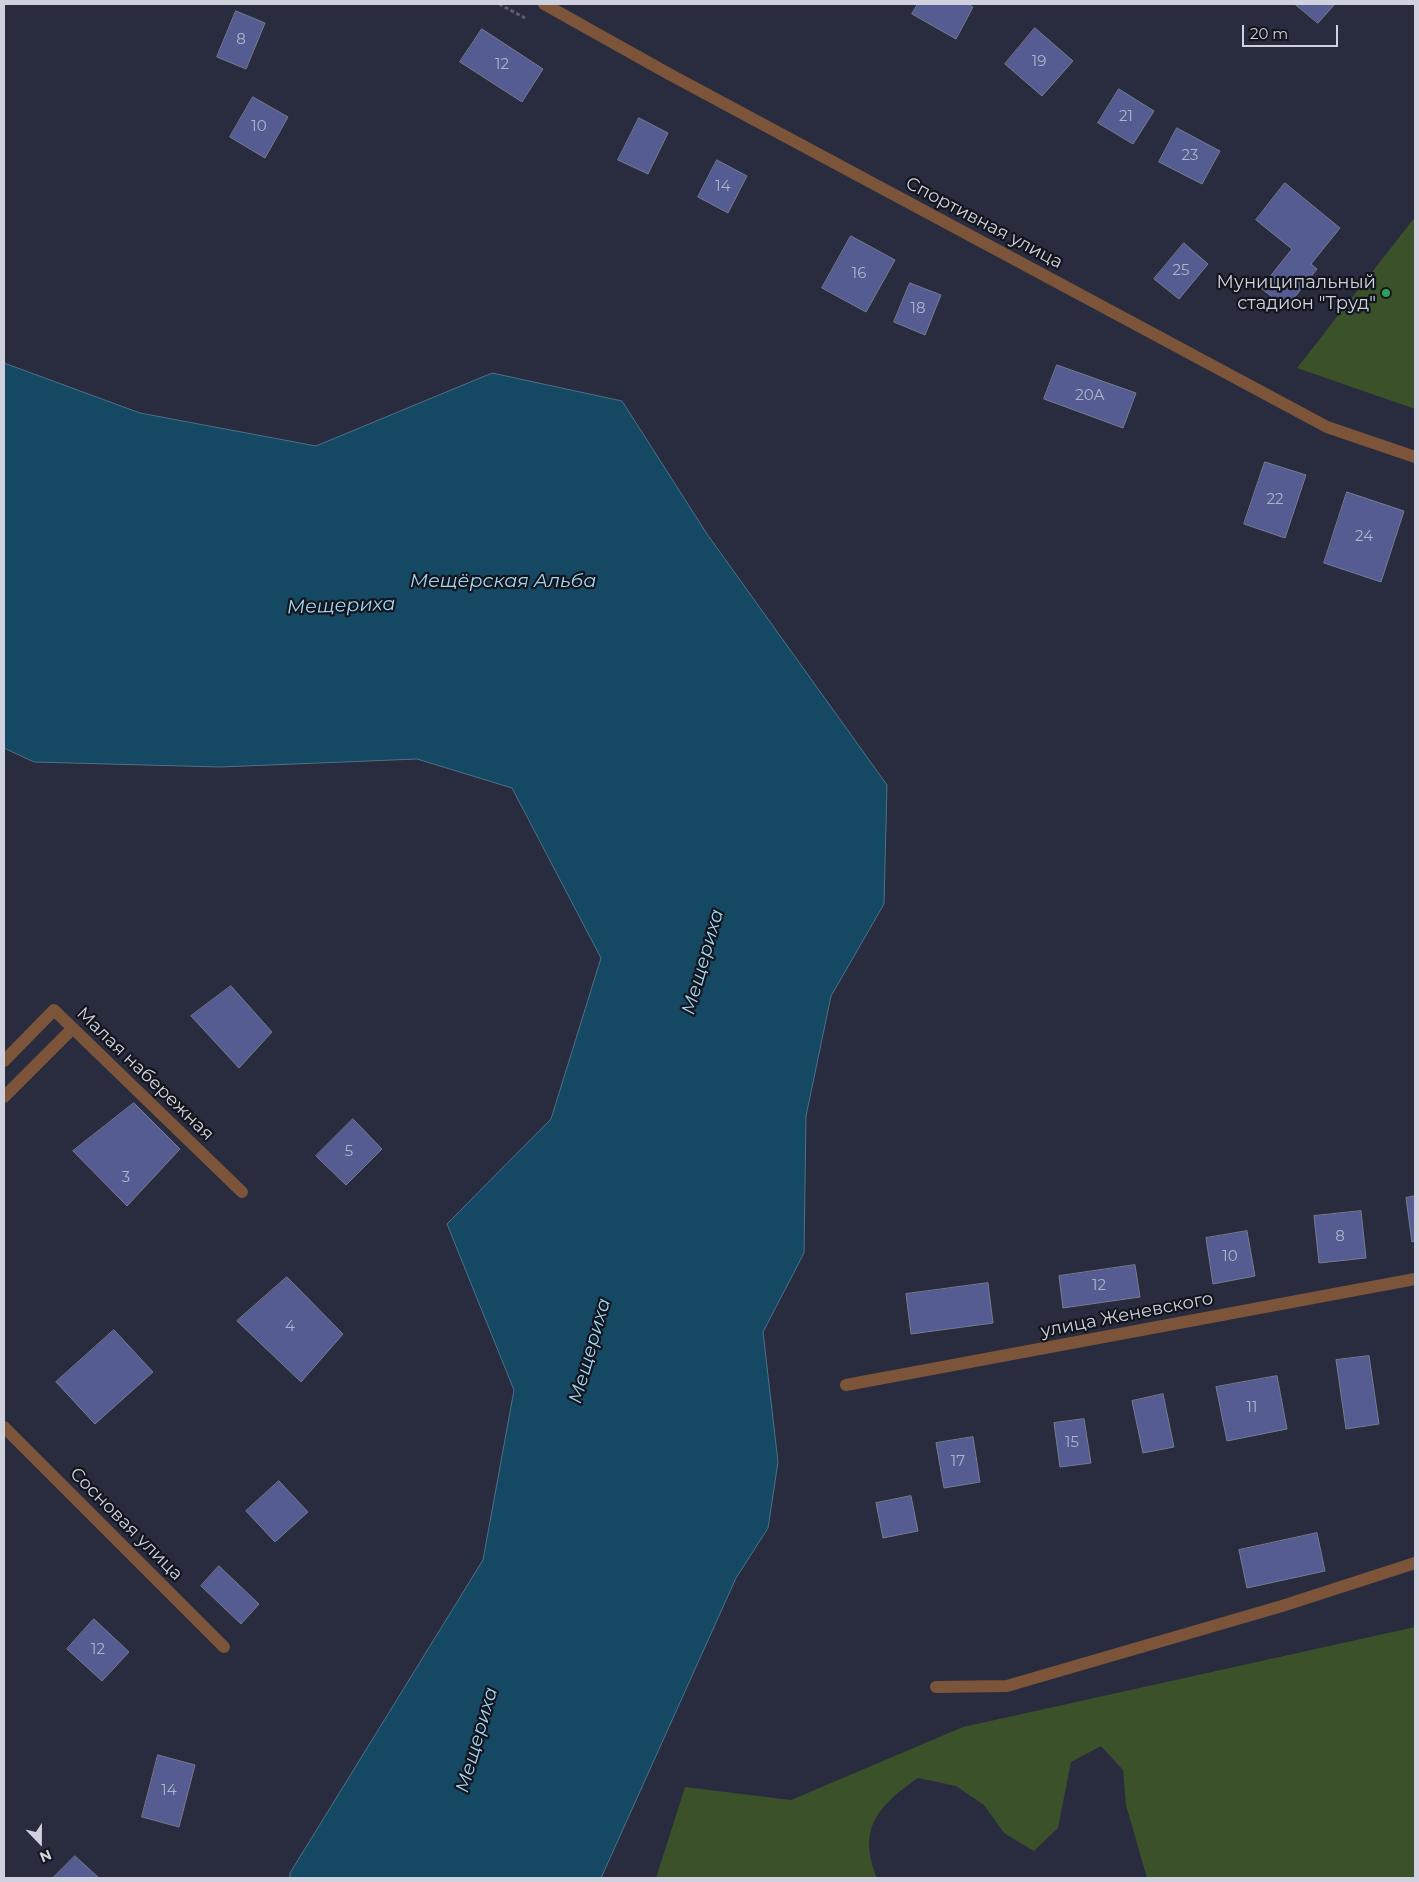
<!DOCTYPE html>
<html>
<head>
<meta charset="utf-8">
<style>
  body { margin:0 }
  #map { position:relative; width:1419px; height:1882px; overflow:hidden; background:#282c3e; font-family:Montserrat,sans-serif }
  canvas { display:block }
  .frame { position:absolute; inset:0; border:5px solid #cfd2de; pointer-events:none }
  .north { position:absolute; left:15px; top:1817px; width:50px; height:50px; -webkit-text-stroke:4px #13151d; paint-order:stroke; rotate:158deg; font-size:14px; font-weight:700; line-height:20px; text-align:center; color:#cfd2de }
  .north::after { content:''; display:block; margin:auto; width:18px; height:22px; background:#cfd2de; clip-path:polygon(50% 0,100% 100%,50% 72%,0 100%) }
  .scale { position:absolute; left:1242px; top:25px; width:96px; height:22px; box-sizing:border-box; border:2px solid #cfd2de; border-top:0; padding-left:6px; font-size:15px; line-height:18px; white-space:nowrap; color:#cfd2de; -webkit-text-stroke:4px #13151d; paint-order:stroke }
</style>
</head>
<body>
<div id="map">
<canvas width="1419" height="1882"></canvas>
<div class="frame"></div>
<div class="north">N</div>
<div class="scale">20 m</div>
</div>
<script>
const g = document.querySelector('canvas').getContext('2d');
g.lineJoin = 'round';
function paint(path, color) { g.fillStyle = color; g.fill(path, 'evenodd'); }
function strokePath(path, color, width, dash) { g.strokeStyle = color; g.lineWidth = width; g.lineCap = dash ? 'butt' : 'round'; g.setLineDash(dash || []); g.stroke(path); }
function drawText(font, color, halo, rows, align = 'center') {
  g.font = font + ' Montserrat,sans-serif'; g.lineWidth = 4.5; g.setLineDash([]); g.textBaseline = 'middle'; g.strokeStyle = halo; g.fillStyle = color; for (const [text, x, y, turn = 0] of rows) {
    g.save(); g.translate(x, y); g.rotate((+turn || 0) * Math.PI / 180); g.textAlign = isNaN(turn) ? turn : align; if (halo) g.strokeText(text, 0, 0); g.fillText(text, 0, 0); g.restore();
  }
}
paint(new Path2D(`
  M 1415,217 L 1415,409 L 1297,368 Z
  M 1415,1627 L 1415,1878 L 1147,1878 L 1126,1805 L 1123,1770 L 1101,1746 L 1071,1762 L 1058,1828 L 1034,1851 L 1004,1833 L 984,1805 L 956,1786 L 918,1778 C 878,1806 857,1828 877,1878 L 656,1878 L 685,1787 L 791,1800 L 963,1727 Z`), '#3a512a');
const water = new Path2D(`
  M 4,363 L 140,413 L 316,446 L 492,373 L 622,401 L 707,534 L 887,785 L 884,904 L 831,996 L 806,1116 L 804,1253 L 763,1332 L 778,1462 L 768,1528 L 736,1578 L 601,1878 L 290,1878 L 290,1873 L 483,1560 L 514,1390 L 447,1224 L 551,1119 L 601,958 L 512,788 L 417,759 L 220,767 L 34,762 L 4,748 Z`);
paint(water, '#154862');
strokePath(water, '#4d7187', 1);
const building = new Path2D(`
  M 918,4 L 967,4 L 973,7 L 956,39 L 912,14 Z
  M 1295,4 L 1335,4 L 1318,23 Z
  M 236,11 L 265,23 L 246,69 L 217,57 Z
  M 1035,28 L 1073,61 L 1042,96 L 1005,64 Z
  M 482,29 L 543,69 L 522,102 L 460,62 Z
  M 1119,89 L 1154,111 L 1133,144 L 1098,123 Z
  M 253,97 L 288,117 L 265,158 L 230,137 Z
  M 639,118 L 668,133 L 648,174 L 618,160 Z
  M 1177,128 L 1220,151 L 1202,184 L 1159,162 Z
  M 717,160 L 747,176 L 728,213 L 698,197 Z
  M 1285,183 L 1340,228 L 1311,264 L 1317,269 L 1286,308 L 1261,288 L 1292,249 L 1256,220 Z
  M 851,236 L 895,260 L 866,312 L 822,288 Z
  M 1184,243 L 1208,264 L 1179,299 L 1154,279 Z
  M 910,283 L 941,295 L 925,335 L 894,322 Z
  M 1057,365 L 1136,393 L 1123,428 L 1044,399 Z
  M 1265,462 L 1306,475 L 1285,538 L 1244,524 Z
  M 1347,492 L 1404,511 L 1381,582 L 1324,563 Z
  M 231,986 L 272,1032 L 239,1068 L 191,1016 Z
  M 134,1103 L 180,1149 L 127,1206 L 73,1151 Z
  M 353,1119 L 382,1149 L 346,1185 L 316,1156 Z
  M 1415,1196 L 1415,1241 L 1412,1242 L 1406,1198 Z
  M 1361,1211 L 1366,1258 L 1319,1263 L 1314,1216 Z
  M 1247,1231 L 1255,1276 L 1213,1284 L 1206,1238 Z
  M 1135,1265 L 1140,1297 L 1063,1308 L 1059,1276 Z
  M 287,1277 L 343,1334 L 301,1382 L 237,1321 Z
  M 988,1283 L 993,1323 L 911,1334 L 906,1294 Z
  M 114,1330 L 153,1372 L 95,1424 L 56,1382 Z
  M 1369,1356 L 1379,1424 L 1346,1429 L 1336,1360 Z
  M 1277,1376 L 1287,1429 L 1227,1441 L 1216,1387 Z
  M 1163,1394 L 1174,1447 L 1143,1453 L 1132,1401 Z
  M 1084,1419 L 1091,1463 L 1060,1467 L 1054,1423 Z
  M 973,1437 L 980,1482 L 944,1488 L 936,1443 Z
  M 279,1481 L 308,1512 L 275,1542 L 246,1511 Z
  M 911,1496 L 918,1531 L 883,1538 L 876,1503 Z
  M 1317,1533 L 1325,1571 L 1247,1588 L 1239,1550 Z
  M 219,1566 L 259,1604 L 241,1624 L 201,1586 Z
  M 94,1619 L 129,1652 L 102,1681 L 67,1649 Z
  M 158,1755 L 195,1765 L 179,1827 L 142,1817 Z
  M 75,1856 L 99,1878 L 53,1878 Z`);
paint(building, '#555c92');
strokePath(building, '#777b91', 1);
strokePath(new Path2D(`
  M 499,4 L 525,18`), '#5b5e6f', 3, [4, 2.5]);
strokePath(new Path2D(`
  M 4,1061 L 54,1010 L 242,1192
  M 4,1097 L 73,1028
  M 936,1687 L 1007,1686 L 1282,1606 L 1415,1563`), '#7c5439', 12);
strokePath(new Path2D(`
  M 544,4 L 669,74 L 1327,427 L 1415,457
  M 846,1385 L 1415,1279
  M 4,1427 L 224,1647`), '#7c5439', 12);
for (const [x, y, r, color] of [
  [1386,293,5,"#2e9e5b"]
]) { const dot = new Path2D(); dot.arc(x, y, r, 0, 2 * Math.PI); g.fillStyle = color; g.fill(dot); strokePath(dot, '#13151d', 2); }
drawText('15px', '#b0b4cb', null, [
  ["8",241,40],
  ["19",1039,62],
  ["12",502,65],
  ["21",1126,117],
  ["10",259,127],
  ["23",1190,156],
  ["14",723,187],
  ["25",1181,271],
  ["16",859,274],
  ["18",918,309],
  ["20А",1090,396],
  ["22",1275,500],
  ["24",1364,537],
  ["5",349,1152],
  ["3",126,1178],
  ["8",1340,1237],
  ["10",1230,1257],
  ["12",1099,1286],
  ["4",290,1327],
  ["11",1252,1408],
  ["15",1072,1443],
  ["17",958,1462],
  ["12",98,1650],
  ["14",169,1791]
]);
drawText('18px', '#cfd2de', '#13151d', [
  ["Спортивная улица",984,223,28],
  ["Малая набережная",145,1074,44],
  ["улица Женевского",1127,1315,-11],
  ["Сосновая улица",126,1524,45]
]);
drawText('18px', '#cfd2de', '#13151d', [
  ["Муниципальный",1376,283],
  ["стадион \"Труд\"",1376,304]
], 'right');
drawText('italic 19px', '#a1d6f5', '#13151d', [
  ["Мещёрская Альба",503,581],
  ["Мещериха",341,606,-2],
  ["Мещериха",703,962,-74],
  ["Мещериха",590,1351,-74],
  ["Мещериха",477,1740,-74]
]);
</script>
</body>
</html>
